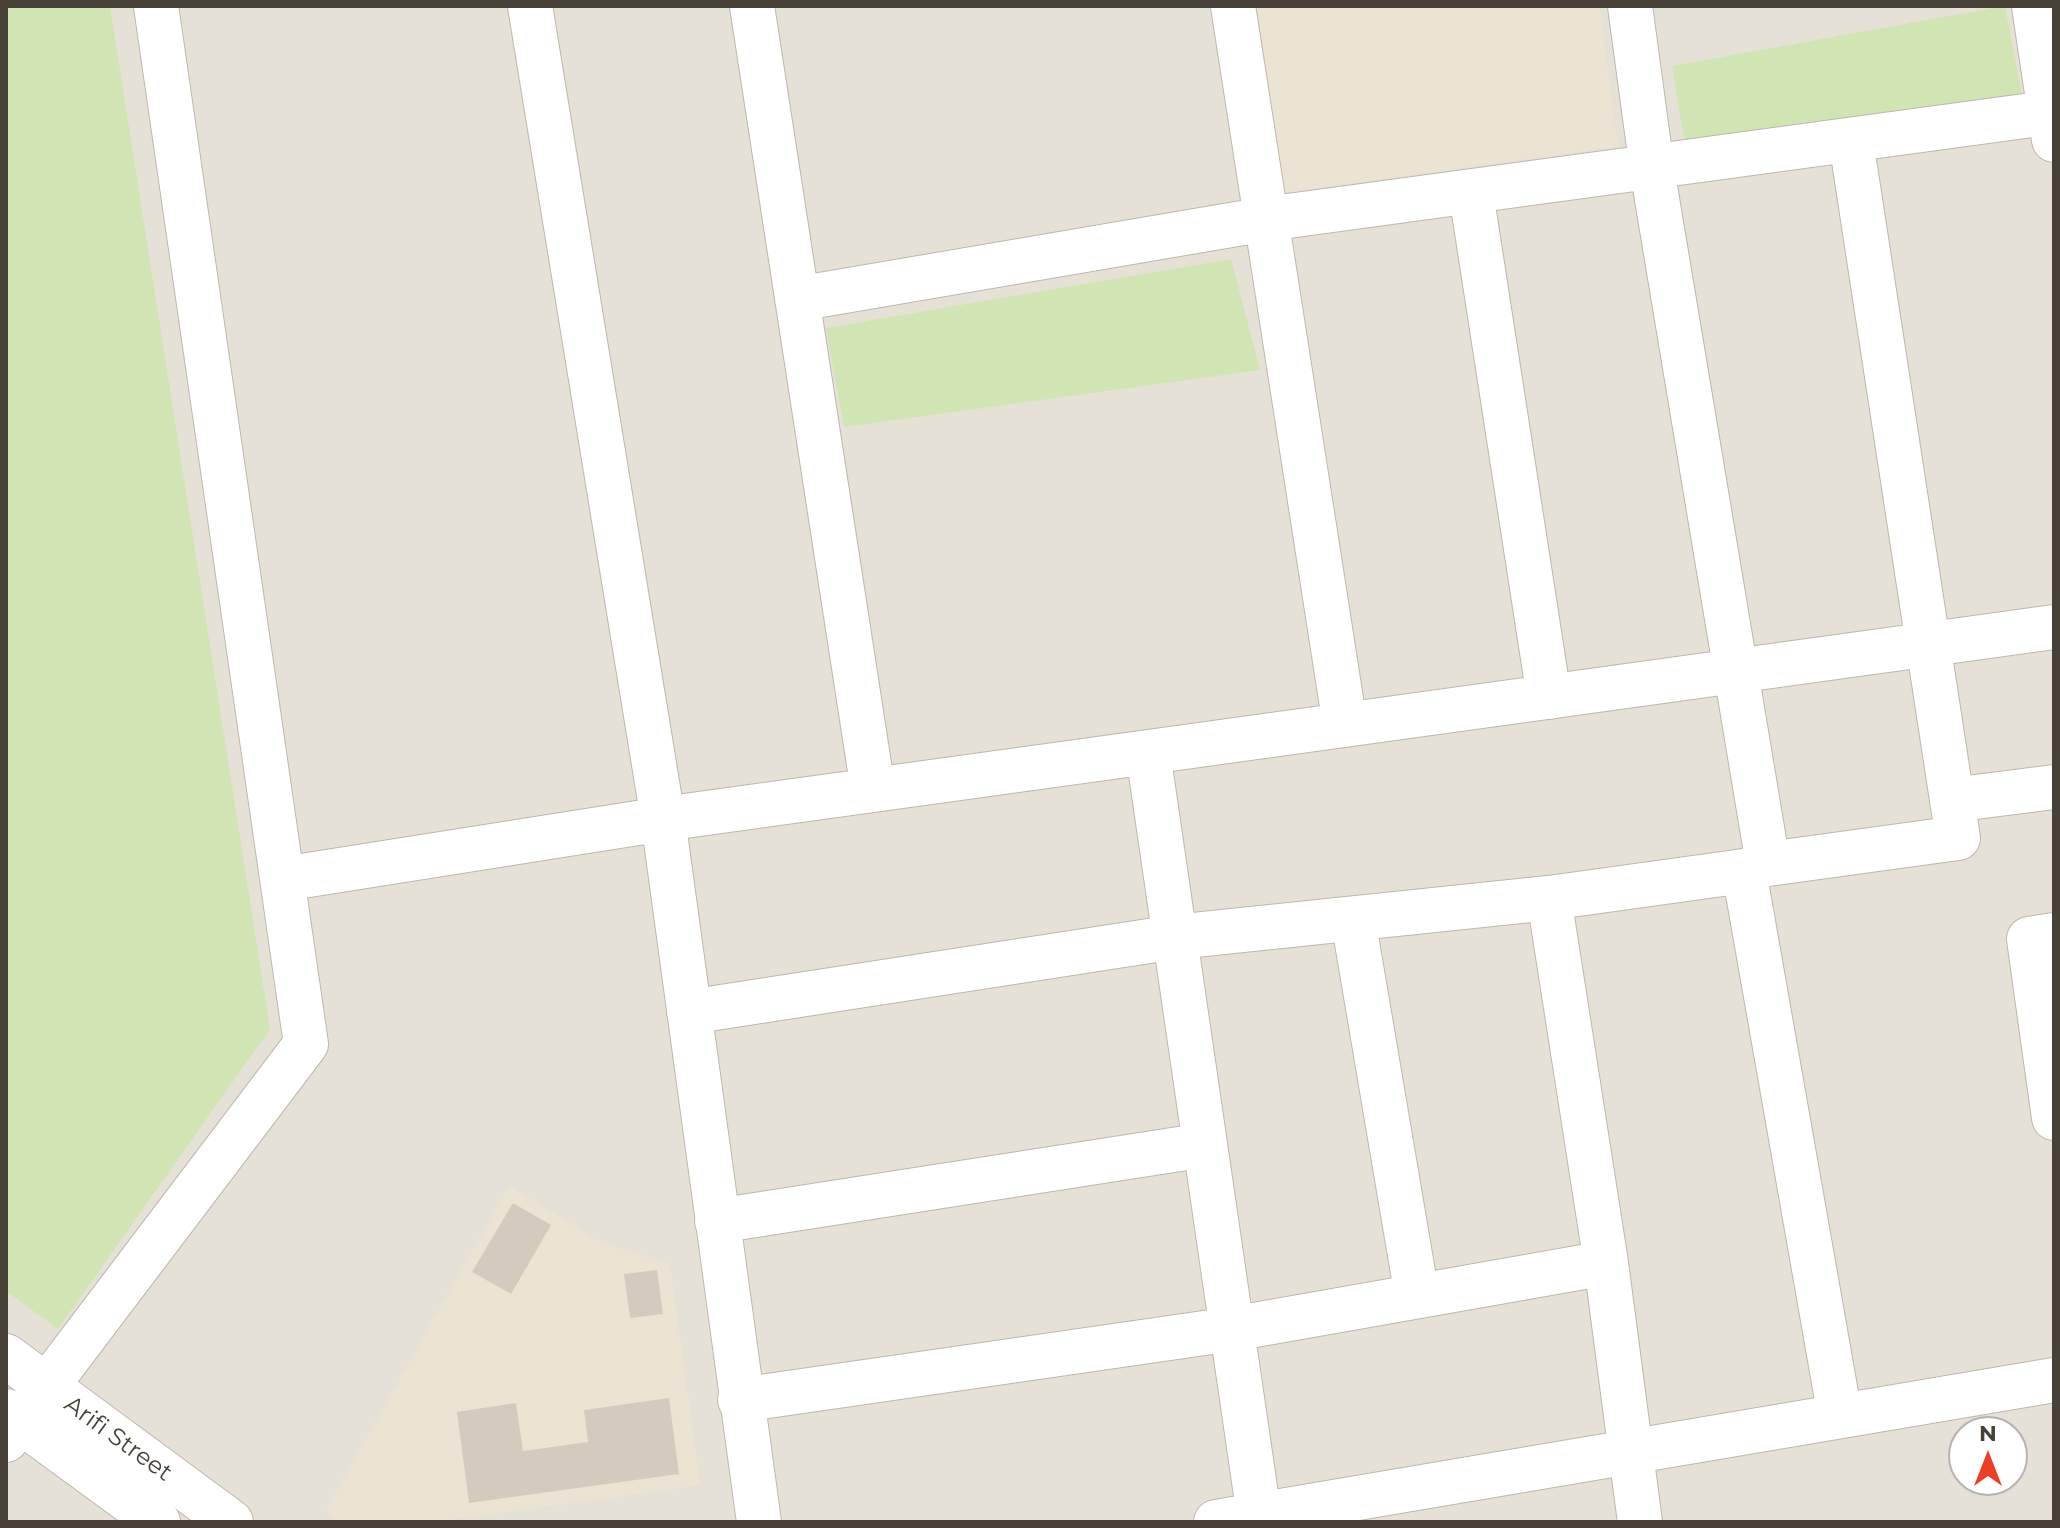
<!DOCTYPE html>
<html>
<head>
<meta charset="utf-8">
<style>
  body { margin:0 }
  #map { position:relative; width:2060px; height:1528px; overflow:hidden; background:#f3efe8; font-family:Montserrat,sans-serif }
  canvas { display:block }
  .frame { position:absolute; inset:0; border:8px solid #464037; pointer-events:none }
  .north { position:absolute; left:1948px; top:1416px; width:80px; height:80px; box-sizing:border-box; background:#fff; border:2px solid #b5b3af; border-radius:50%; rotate:0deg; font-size:22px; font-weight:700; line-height:32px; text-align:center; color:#464037 }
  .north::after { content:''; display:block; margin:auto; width:28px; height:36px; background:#eb3f27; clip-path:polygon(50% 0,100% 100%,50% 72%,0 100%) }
</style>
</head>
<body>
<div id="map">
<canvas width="2060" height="1528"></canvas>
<div class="frame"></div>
<div class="north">N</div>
</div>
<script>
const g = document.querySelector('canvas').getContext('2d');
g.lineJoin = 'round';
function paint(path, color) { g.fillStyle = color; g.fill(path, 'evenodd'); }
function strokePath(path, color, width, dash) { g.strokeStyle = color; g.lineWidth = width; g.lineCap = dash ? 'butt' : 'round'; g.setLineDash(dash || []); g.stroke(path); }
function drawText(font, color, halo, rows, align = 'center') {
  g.font = font + ' Montserrat,sans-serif'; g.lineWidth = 6; g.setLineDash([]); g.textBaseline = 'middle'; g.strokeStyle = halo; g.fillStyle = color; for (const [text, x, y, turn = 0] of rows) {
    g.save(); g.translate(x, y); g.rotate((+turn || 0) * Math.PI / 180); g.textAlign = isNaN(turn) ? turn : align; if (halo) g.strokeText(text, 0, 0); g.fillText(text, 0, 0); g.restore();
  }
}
paint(new Path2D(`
  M 6,6 L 2054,6 L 2054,1522 L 6,1522 ZM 1964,1432 L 2012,1432 L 2012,1480 L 1964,1480 Z`), '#e6e1d7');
paint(new Path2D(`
  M 1257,6 L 1599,6 L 1618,146 L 1283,193 Z
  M 509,1186 L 602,1243 L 670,1265 L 700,1485 L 432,1522 L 335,1522 L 326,1510 Z`), '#ebe4d3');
paint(new Path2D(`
  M 6,6 L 110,6 L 270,1029 L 58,1329 L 6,1291 Z
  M 2005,6 L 2023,100 L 1686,151 L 1672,66 Z
  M 1231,259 L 1260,370 L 844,427 L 826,328 Z`), '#d0e4b4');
paint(new Path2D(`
  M 513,1203 L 551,1225 L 511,1294 L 472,1272 Z
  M 657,1270 L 663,1314 L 630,1318 L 624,1274 Z
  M 669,1398 L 679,1474 L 469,1503 L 457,1412 L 516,1403 L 523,1451 L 588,1442 L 584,1410 Z`), '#d4cbbe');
const minor = new Path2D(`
  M 752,6 L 873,790
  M 1233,6 L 1345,725
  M 1630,6 L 1652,169 L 1768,864 L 1958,838 L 1952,800
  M 2034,6 L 2054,140
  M 1851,141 L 1952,800 L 2054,787
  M 1471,193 L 1549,697
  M 797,299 L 1266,219 L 2054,112
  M 1148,753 L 1260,1522
  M 1744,871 L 1840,1416
  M 283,879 L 663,819 L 530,6
  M 1549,898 L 1606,1263 L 1640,1522
  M 1353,919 L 1417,1296
  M 2054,935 L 2029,939 L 2054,1118
  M 689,1012 L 1175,937 L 1549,898 L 1744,871 L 1768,864
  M 717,1221 L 1205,1145
  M 740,1400 L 1232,1329 L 1606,1263
  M 6,1440 L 306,1044 L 156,6
  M 759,1522 L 663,819 L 2054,627
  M 1216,1522 L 2054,1380`);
const tertiary = new Path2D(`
  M 6,1356 L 231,1522
  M 6,1411 L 158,1522`);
strokePath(minor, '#beb7ab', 46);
strokePath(tertiary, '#beb7ab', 46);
strokePath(minor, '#fff', 44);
strokePath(tertiary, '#fff', 44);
drawText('24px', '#464037', '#fff', [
  ["Arifi Street",118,1439,36]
]);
</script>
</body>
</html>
